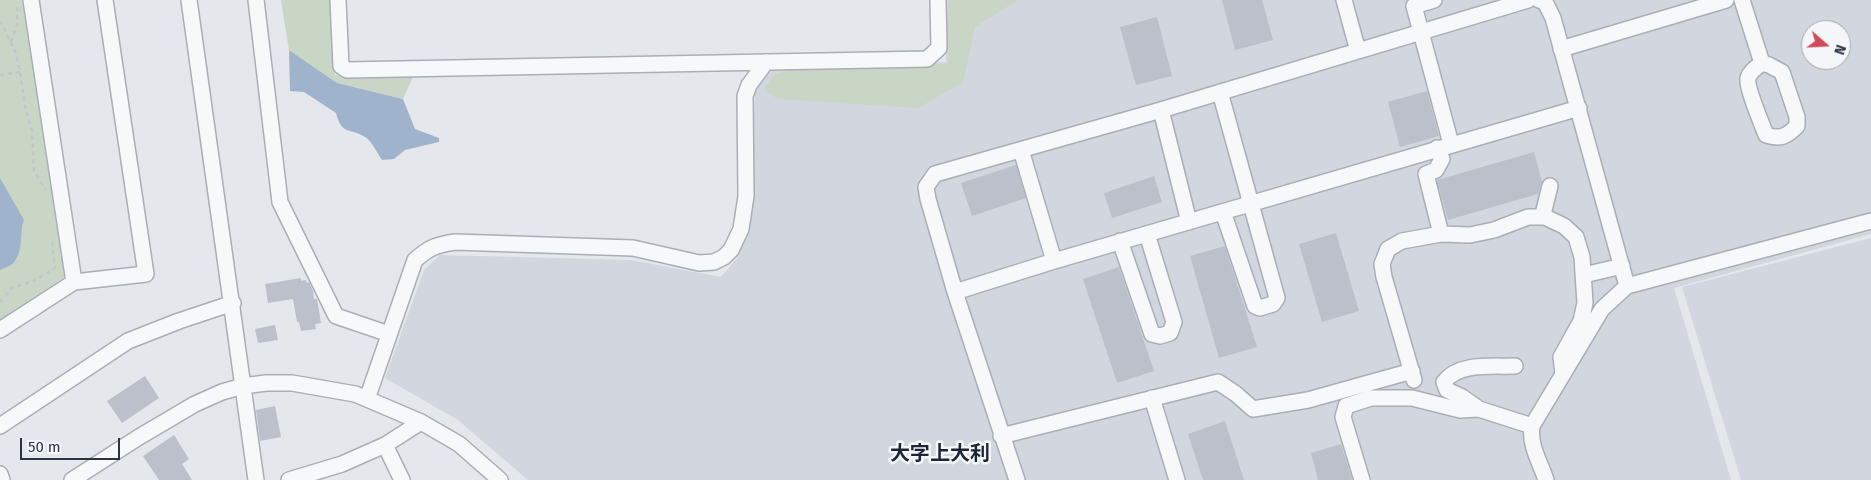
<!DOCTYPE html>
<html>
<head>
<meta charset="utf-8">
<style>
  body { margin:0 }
  #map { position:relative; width:1871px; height:480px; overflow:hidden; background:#e4e7ec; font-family:"Fira Sans",sans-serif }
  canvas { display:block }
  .north { position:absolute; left:1801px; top:20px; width:50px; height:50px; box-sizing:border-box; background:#f4f6f9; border:1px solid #a4a8b1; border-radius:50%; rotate:109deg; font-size:14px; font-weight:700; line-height:20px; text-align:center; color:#2b3445 }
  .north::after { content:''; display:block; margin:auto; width:18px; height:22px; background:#d1495b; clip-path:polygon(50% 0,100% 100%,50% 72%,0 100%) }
  .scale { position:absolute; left:20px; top:438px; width:100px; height:22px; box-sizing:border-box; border:2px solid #2b3445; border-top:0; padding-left:6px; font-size:15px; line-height:18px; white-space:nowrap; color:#2b3445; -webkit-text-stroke:4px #f4f6f9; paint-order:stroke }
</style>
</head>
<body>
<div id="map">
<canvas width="1871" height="480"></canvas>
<div class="north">N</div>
<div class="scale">50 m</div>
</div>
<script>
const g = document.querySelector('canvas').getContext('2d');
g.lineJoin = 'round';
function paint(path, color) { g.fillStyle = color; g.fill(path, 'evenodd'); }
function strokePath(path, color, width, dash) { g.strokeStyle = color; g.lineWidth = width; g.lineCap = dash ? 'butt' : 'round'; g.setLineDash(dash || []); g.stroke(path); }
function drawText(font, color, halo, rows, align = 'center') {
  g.font = font + ' "Fira Sans","Noto Sans JP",sans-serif'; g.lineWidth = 5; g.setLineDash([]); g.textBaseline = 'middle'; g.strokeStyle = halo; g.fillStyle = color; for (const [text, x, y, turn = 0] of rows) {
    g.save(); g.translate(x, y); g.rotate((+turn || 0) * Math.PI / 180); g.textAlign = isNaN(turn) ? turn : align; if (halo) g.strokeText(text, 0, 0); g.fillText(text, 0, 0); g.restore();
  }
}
paint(new Path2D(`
  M 945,0 L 1871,0 L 1871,234 L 1674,288 L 1731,480 L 528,480 L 458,420 L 385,378 L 424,270 L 440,255 L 631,260 L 721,277 L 738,257 L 752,199 L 755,88 L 767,69 L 946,62 ZM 1811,30 L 1841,30 L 1841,60 L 1811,60 Z
  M 1871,238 L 1871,480 L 1741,480 L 1682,287 Z`), '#d2d6de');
paint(new Path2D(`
  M 0,0 L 27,0 L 66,276 L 0,320 Z
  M 281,0 L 332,0 L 335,75 L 414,74 L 403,99 L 337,83 L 289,50 Z
  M 948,0 L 1018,0 L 975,27 L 963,82 L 918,108 L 778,99 L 764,90 L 774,74 L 810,66 L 948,64 Z`), '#c9d6c5');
paint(new Path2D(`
  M 289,50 L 337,83 L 403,99 L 415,129 L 439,138 L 439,142 L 405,150 L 394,159 L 382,160 C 377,153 372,141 365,137 C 349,127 342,136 336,113 L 304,92 L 290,91 Z
  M 0,178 L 24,220 C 19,232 24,251 14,262 C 11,266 4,268 0,270 Z`), '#9fb4cc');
paint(new Path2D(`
  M 1222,0 L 1262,0 L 1273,40 L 1235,50 Z
  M 1157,17 L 1172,76 L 1136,85 L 1120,27 Z
  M 1427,91 L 1439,136 L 1400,147 L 1388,102 Z
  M 1534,152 L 1542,182 L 1538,194 L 1448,220 L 1437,180 Z
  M 1016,165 L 1026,198 L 972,216 L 961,183 Z
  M 1154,176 L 1162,202 L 1112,218 L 1104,193 Z
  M 1336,233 L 1359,311 L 1322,322 L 1299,244 Z
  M 1225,246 L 1257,347 L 1219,358 L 1190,256 Z
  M 1119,267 L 1154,371 L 1117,383 L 1083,279 Z
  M 301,278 L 301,281 L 306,280 L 307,283 L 309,282 L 313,291 L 314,299 L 317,299 L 321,323 L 315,324 L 316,329 L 301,331 L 299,322 L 297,322 L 293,299 L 268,303 L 265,284 Z
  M 275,325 L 278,340 L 258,343 L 255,329 Z
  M 145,376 L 159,398 L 122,423 L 107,401 Z
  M 275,406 L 281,437 L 260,441 L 256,410 Z
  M 1225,421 L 1244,480 L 1203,480 L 1188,434 Z
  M 174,435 L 189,459 L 182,464 L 192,480 L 159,480 L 143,456 Z
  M 1341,444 L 1352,480 L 1318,480 L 1311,453 Z`), '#bbc0ca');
const minor = new Path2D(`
  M 31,0 L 74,282
  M 189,0 L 256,480
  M 256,0 L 280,202 L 336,316 L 389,334
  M 338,0 L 341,66 L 347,70 L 927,59 L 939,48 L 938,0
  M 1344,0 L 1358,51
  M 1434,0 L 1414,6 L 1451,144
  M 1539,0 L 1545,2 L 1553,18 L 1627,286
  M 1742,0 L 1762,63
  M 1561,49 L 1726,0
  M 1762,63 L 1769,65 L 1782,72 L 1797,117 L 1797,126 C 1787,136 1781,140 1766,135 C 1762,124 1746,87 1748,78 C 1750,71 1757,67 1762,63 Z
  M 1220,92 L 1277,298 L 1273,304 L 1260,308 L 1255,306 L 1223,212
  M 1161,110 L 1189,222
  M 1437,148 L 1442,159 L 1436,170 L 1426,174 L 1441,234
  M 1021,150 L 1054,261
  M 1545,217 L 1544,210 L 1550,186
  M 1120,241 L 1152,334 L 1160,336 L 1170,333 L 1174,322 L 1147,234
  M 1584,275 L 1622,266
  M 955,292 L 1054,261 L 1579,108
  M 0,330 L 74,282 L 146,274 L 105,0
  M 1414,380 L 1384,277 L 1382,264 L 1388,249 L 1402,241 L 1441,234 L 1470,235 L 1494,230 L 1528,217 L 1545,217 L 1564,226 L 1576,237 L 1582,257 L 1585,303 L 1581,321 L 1561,357 L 1563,374
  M 1152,398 L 1177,480
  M 367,399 L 415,260 C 430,247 436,245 455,242 L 633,248 L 699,263 L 714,262 L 724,257 L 731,250 L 741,229 L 746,196 L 745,96 L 749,85 L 766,62
  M 1479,409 L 1462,397 L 1447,390 L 1444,382 C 1459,362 1492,367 1515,366
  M 0,426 L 128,341 L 179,321 L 233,303
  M 1001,436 L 1218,382 L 1236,394 L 1253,409 L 1308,400 L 1412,371
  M 0,474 L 2,480
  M 72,480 L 139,437 L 195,404 L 222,392 L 243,386 L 266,383 L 292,383 L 355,394 L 367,399 L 421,422 L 459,444 L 500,480
  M 289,480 L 342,464 L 385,445
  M 402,480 L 385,445 L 421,422
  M 1017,480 L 955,292 L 928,199 L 926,187 L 935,174 L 1161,110 L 1528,0
  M 1362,480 L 1343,417 L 1346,406 L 1371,398 L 1412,398 L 1460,410 L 1479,409 L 1532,426
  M 1546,480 C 1540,462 1529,445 1532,426 L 1602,309 L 1627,286 L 1871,221`);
strokePath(minor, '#a9aeb7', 18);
strokePath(new Path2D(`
  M 0,21 L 15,51 L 20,72 L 25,107 L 32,131 L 34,171 L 46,190
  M 11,42 L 17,25 L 17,6
  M 0,75 L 20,72
  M 0,302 L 12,288 L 34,281 L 55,268 L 52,241`), '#c2c5cb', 2.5, [4, 4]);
strokePath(minor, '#f7f8fa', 15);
drawText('bold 20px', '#1d2536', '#f4f6f9', [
  ["大字上大利",940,454]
]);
</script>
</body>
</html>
